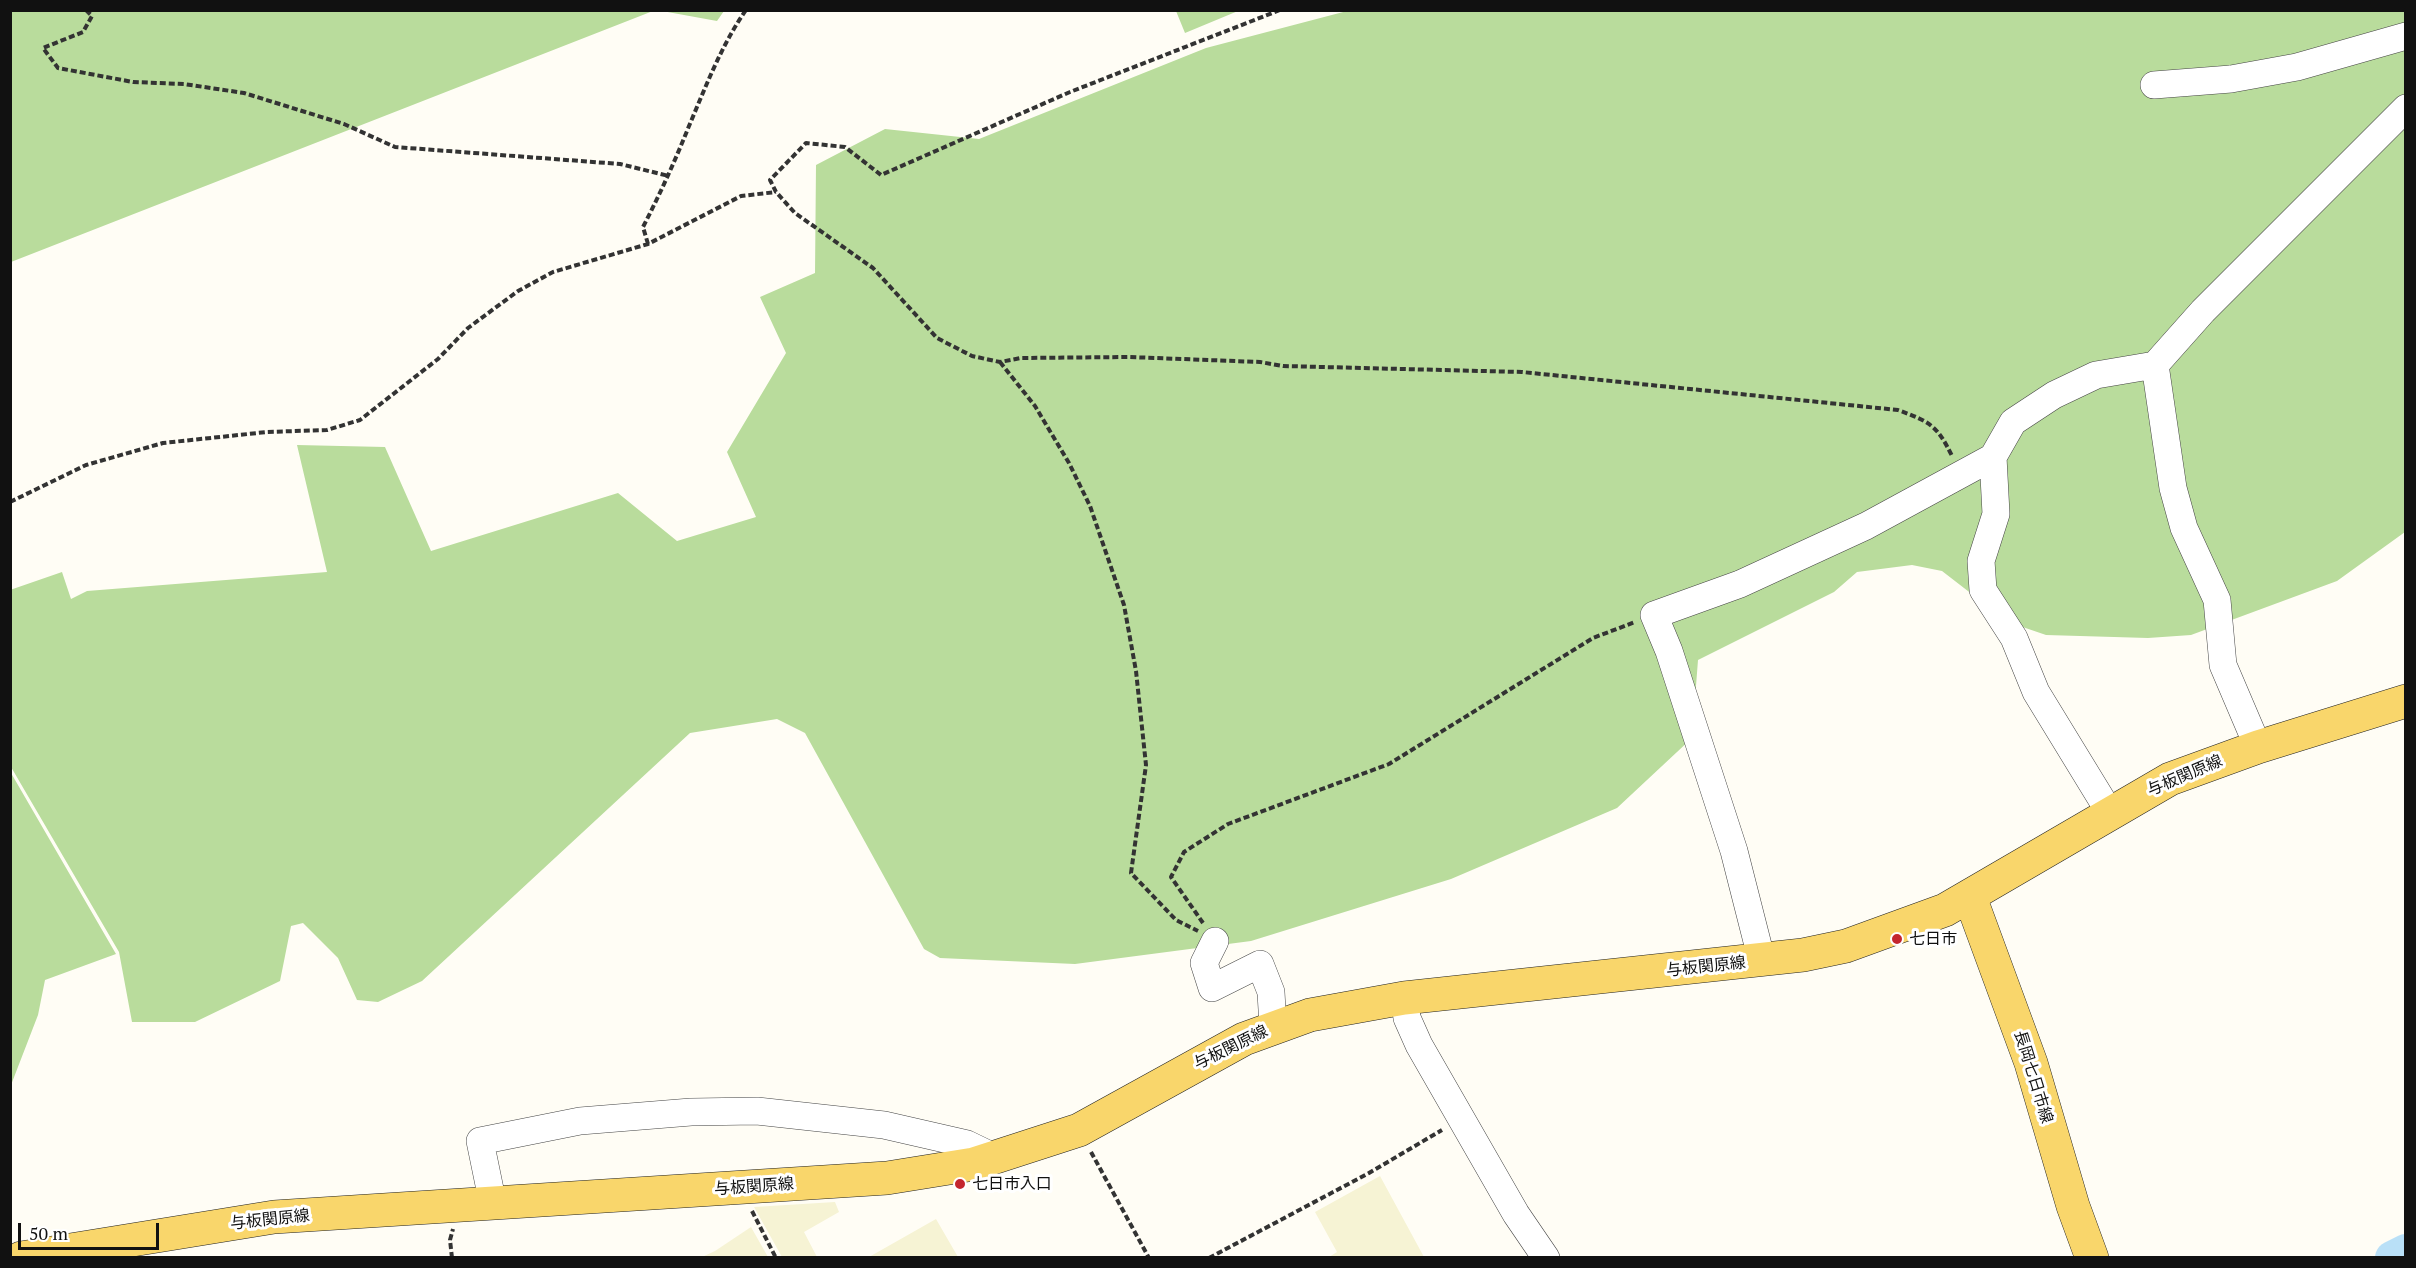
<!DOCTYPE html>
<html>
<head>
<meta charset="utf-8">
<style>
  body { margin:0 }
  #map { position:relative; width:2416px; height:1268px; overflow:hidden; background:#fffdf5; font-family:"PT Serif",serif }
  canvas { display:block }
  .frame { position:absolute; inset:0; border:12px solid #111; pointer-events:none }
  .scale { position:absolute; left:18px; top:1223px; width:141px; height:27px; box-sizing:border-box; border:3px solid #111; border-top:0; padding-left:8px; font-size:18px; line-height:21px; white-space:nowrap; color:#111; -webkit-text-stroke:4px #fff; paint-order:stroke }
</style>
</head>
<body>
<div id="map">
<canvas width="2416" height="1268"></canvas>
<div class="frame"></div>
<div class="scale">50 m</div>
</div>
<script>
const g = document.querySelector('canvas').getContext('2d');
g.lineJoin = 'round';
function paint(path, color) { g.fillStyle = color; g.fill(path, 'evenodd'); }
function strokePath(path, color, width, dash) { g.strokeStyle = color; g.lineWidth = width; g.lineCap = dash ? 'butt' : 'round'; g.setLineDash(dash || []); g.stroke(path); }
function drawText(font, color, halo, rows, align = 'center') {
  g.font = font + ' "PT Serif","Noto Sans JP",serif'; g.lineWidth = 6; g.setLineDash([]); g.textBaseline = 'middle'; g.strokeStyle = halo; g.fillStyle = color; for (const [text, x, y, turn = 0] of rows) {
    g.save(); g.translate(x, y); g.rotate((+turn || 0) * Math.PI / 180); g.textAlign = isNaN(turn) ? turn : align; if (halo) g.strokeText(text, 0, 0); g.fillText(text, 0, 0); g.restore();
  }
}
paint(new Path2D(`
  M 1380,1176 L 1424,1257 L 1329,1257 L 1337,1252 L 1315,1212 Z
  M 835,1202 L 839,1212 L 804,1232 L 817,1257 L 782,1257 L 754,1207 Z
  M 936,1219 L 958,1257 L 869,1257 Z
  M 751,1227 L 768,1257 L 702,1257 L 715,1251 Z`), '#f6f3d4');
paint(new Path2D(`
  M 11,10 L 653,10 L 653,11 L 11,262 Z
  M 662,11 L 724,11 L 717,21 Z
  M 1176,11 L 1238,11 L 1185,33 Z
  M 1347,11 L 2405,11 L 2405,532 L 2337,581 L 2191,635 L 2148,638 L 2046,635 L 2008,622 L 1942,571 L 1912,565 L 1857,572 L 1834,592 L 1698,660 L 1692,738 L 1617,808 L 1451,879 L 1251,941 L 1075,964 L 940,958 L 924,949 L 805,733 L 777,719 L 690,733 L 422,981 L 378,1002 L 357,1000 L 338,958 L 303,923 L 291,926 L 280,981 L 195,1022 L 132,1022 L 119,952 L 11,767 L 10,590 L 62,572 L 71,599 L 87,591 L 327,572 L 297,445 L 385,447 L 431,551 L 618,493 L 677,541 L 756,517 L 727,452 L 786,353 L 760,297 L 815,273 L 816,165 L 885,129 L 979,139 L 1206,48 Z
  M 11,773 L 116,954 L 45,980 L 38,1015 L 11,1085 Z`), '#b9dc9c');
strokePath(new Path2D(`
  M 2392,1258 L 2406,1251`), '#b9e0f7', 34);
const minor = new Path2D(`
  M 2154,85 L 2231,79 L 2297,67 L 2406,36
  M 2155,365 L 2173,488 L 2184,528 L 2217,600 L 2223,665 L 2258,747
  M 2110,813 L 2036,692 L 2014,638 L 1983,590 L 1981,561 L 1996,514 L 1993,457 L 2013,422 L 2054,395 L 2096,375 L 2155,365 L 2203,311 L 2406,108
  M 1215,941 L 1204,963 L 1212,988 L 1260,964 L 1271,992 L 1273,1027
  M 1762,961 L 1734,851 L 1669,651 L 1654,615 L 1740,584 L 1866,526 L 1993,457
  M 1404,998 L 1407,1018 L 1419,1045 L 1516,1214 L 1546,1258
  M 493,1204 L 480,1141 L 580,1121 L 691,1112 L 757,1111 L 884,1125 L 967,1144 L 996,1158`);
const major = new Path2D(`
  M 1970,897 L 2031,1063 L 2073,1206 L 2092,1258
  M 21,1258 L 274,1217 L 887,1178 L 974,1164 L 1079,1130 L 1244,1039 L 1310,1015 L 1404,998 L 1803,955 L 1846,946 L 1945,910 L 2170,779 L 2258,747 L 2406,701`);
strokePath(minor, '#444', 28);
strokePath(major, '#222', 34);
strokePath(new Path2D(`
  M 86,10 L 92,16 L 83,32 L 43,48 L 58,68 L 133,82 L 184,84 L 244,93 L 344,124 L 395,147 L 620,164 L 669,176
  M 1280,10 L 1070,92 L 881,175 L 845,147 L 806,143 L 770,180 L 776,192 L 795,213 L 873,268 L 937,338 L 972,356 L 1000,362 L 1021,358 L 1129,357 L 1260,362 L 1283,366 L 1522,372 L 1898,410 C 1930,422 1937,425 1952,456
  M 648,244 L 643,227 C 660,194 675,161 689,126 C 706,86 721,46 746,10
  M 1000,362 L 1035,406 L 1069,463 L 1090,506 L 1124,605 L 1136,671 L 1146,765 L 1131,873 L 1176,920 L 1198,931
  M 10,502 L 86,465 L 163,443 L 267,432 L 327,430 L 360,420 L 438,359 L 468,328 L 518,291 L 553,272 L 648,244 L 741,196 L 776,192
  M 1203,923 L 1171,877 L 1184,852 L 1228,824 L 1389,764 L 1593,638 L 1635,622
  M 1091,1152 L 1149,1258
  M 752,1211 L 776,1258
  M 452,1258 L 450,1240 L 453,1229
  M 1209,1258 L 1369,1173 L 1442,1130`), '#333', 4, [6, 3]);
strokePath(minor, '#fff', 27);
strokePath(major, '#f9d66b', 33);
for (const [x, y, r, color] of [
  [1897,939,6,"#c4262e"],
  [960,1184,6,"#c4262e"]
]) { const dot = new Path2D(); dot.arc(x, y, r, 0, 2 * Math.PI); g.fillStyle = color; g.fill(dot); strokePath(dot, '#fff', 2); }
drawText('16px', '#111', '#fff', [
  ["与板関原線",2185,776,-23],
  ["与板関原線",1706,967,-6],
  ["与板関原線",1231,1048,-26],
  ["長岡七日市線",2033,1077,73],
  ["与板関原線",754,1187,-4],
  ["与板関原線",270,1220,-6]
]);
drawText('16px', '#111', '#fff', [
  ["七日市",1909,939],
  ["七日市入口",972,1184]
], 'left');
</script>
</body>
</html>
